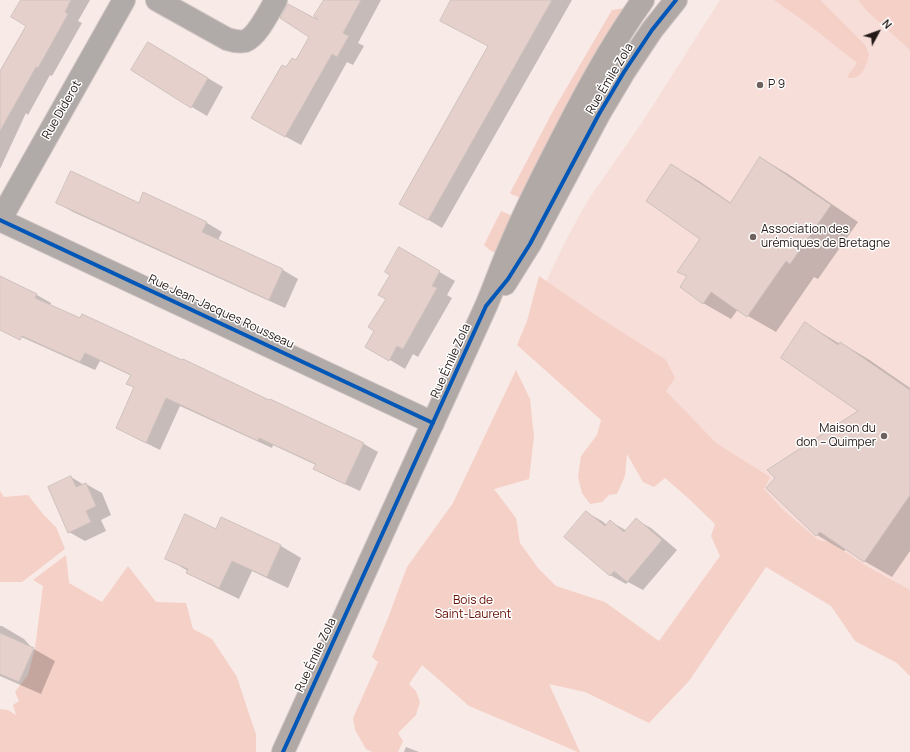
<!DOCTYPE html>
<html>
<head>
<meta charset="utf-8">
<style>
  body { margin:0 }
  #map { position:relative; width:910px; height:752px; overflow:hidden; background:#f8eae6; font-family:Manrope,sans-serif }
  canvas { display:block }
  .north { position:absolute; left:858px; top:12px; width:40px; height:40px; -webkit-text-stroke:3px #fff; paint-order:stroke; rotate:49deg; font-size:11px; font-weight:700; line-height:16px; text-align:center; color:#241916 }
  .north::after { content:''; display:block; margin:auto; width:14px; height:18px; background:#241916; clip-path:polygon(50% 0,100% 100%,50% 72%,0 100%) }
</style>
</head>
<body>
<div id="map">
<canvas width="910" height="752"></canvas>
<div class="north">N</div>
</div>
<script>
const g = document.querySelector('canvas').getContext('2d');
g.lineJoin = 'round';
function paint(path, color) { g.fillStyle = color; g.fill(path, 'evenodd'); }
function strokePath(path, color, width, dash) { g.strokeStyle = color; g.lineWidth = width; g.lineCap = dash ? 'butt' : 'round'; g.setLineDash(dash || []); g.stroke(path); }
function drawText(font, color, halo, rows, align = 'center') {
  g.font = font + ' Manrope,sans-serif'; g.lineWidth = 3; g.setLineDash([]); g.textBaseline = 'middle'; g.strokeStyle = halo; g.fillStyle = color; for (const [text, x, y, turn = 0] of rows) {
    g.save(); g.translate(x, y); g.rotate((+turn || 0) * Math.PI / 180); g.textAlign = isNaN(turn) ? turn : align; if (halo) g.strokeText(text, 0, 0); g.fillText(text, 0, 0); g.restore();
  }
}
paint(new Path2D(`
  M 720,0 L 910,0 L 910,645 L 530,315 L 567,238 L 588,200 L 643,121 Z`), '#f7ded9');
paint(new Path2D(`
  M 774,0 L 820,0 L 865,45 L 869,54 C 867,65 861,82 847,77 L 857,63 L 808,24 Z
  M 858,0 L 910,0 L 910,50 L 867,11 Z
  M 625,8 L 522,198 L 513,195 L 510,193 L 553,111 L 612,10 Z
  M 501,211 L 513,216 L 496,253 L 491,251 L 484,245 Z
  M 539,276 L 597,316 L 666,360 L 675,378 L 666,391 L 716,443 L 770,477 L 764,489 L 782,509 L 818,540 L 830,542 L 868,567 L 910,590 L 910,676 L 897,663 L 855,641 L 831,606 L 766,567 L 689,681 L 649,723 L 585,692 L 549,684 L 580,752 L 578,752 L 469,706 L 422,665 L 409,684 L 416,691 L 420,702 L 416,715 L 398,733 L 403,741 L 398,752 L 372,752 L 366,749 L 355,730 L 353,718 L 378,662 L 372,657 L 388,618 L 407,567 L 453,503 L 516,370 L 530,399 L 534,437 L 529,479 L 494,489 L 516,518 L 520,543 L 538,568 L 556,586 L 605,602 L 659,641 L 720,556 L 711,536 L 715,524 L 688,498 L 665,478 L 654,487 L 643,482 L 627,454 L 625,476 L 617,494 L 609,495 L 602,502 L 590,504 L 582,493 L 578,477 L 581,456 L 597,435 L 601,420 L 517,345 L 527,321 Z
  M 0,491 L 4,497 L 28,495 L 43,514 L 56,527 L 65,549 L 22,582 L 0,582 Z
  M 66,555 L 69,583 L 102,602 L 128,566 L 156,602 L 186,603 L 193,629 L 212,639 L 237,677 L 248,711 L 256,734 L 256,752 L 0,752 L 0,709 L 8,710 L 16,715 L 13,705 L 19,701 L 15,692 L 28,675 L 35,648 L 43,586 L 33,580 Z`), '#f5d0c7');
paint(new Path2D(`
  M 22,0 L 90,0 L 78,21 L 82,23 L 52,76 L 50,75 L 28,115 L 26,113 L 0,169 L 0,77 L 27,25 Z
  M 325,0 L 381,0 L 358,43 L 364,46 L 353,65 L 347,62 L 301,145 L 268,127 L 286,69 L 296,61 L 322,23 Z
  M 453,0 L 572,0 L 442,228 L 400,203 L 490,47 Z
  M 148,43 L 223,87 L 207,116 L 192,107 Z
  M 761,158 L 788,174 L 858,222 L 818,279 L 814,277 L 776,332 L 748,316 L 738,309 L 731,319 L 703,303 L 688,277 L 678,271 L 701,239 L 672,165 L 699,181 L 731,203 Z
  M 58,203 L 139,204 L 207,223 L 222,232 L 218,240 L 283,270 L 298,279 L 285,308 L 73,212 Z
  M 400,249 L 455,281 L 447,295 L 452,298 L 418,357 L 413,354 L 405,369 L 367,346 L 376,331 L 387,299 L 391,275 Z
  M 0,277 L 37,295 L 51,303 L 50,306 L 270,402 L 270,400 L 364,444 L 378,452 L 360,491 L 329,477 L 315,469 L 316,465 L 273,445 L 272,448 L 180,406 L 160,450 L 132,436 L 135,388 L 128,384 L 132,376 L 100,361 L 95,370 L 17,335 L 0,315 Z
  M 805,323 L 840,344 L 841,343 L 868,359 L 910,388 L 910,551 L 892,577 L 864,561 L 846,549 L 844,551 L 817,535 L 860,411 Z
  M 71,477 L 84,485 L 86,484 L 102,493 L 111,515 L 101,520 L 106,531 L 85,541 L 69,532 Z
  M 586,512 L 602,521 L 607,525 L 610,521 L 627,531 L 636,520 L 651,528 L 677,550 L 643,590 L 628,582 L 626,584 L 610,575 Z
  M 222,518 L 281,546 L 301,558 L 288,588 L 252,571 L 239,599 L 208,584 L 187,573 L 188,571 L 166,558 L 216,530 Z
  M 0,626 L 2,626 L 24,639 L 32,648 L 55,661 L 41,694 L 0,676 Z
  M 406,747 L 419,752 L 404,752 Z`), '#0003');
const building = new Path2D(`
  M 21,0 L 71,0 L 65,12 L 68,14 L 38,68 L 36,67 L 0,131 L 0,71 L 26,26 L 11,17 Z
  M 324,0 L 361,0 L 343,33 L 349,36 L 337,57 L 332,54 L 285,137 L 251,118 L 282,65 L 286,67 L 292,58 L 296,60 L 309,37 L 280,18 L 288,4 L 318,20 L 314,16 Z
  M 451,0 L 552,0 L 428,220 L 399,204 L 488,46 L 440,21 Z
  M 148,42 L 208,78 L 191,108 L 131,70 Z
  M 760,157 L 831,205 L 790,264 L 786,261 L 747,317 L 711,292 L 703,304 L 680,287 L 687,276 L 677,272 L 700,239 L 646,201 L 671,164 L 730,203 Z
  M 71,171 L 139,203 L 143,192 L 207,222 L 202,232 L 283,269 L 269,300 L 56,203 Z
  M 399,247 L 440,271 L 432,286 L 437,288 L 403,349 L 397,346 L 389,361 L 365,347 L 374,331 L 368,327 L 386,299 L 378,295 L 390,275 L 385,272 Z
  M 0,276 L 37,294 L 35,298 L 80,318 L 82,314 L 182,360 L 183,359 L 269,400 L 270,399 L 364,443 L 345,484 L 313,469 L 316,464 L 259,438 L 258,441 L 166,398 L 146,443 L 116,428 L 134,387 L 126,384 L 131,375 L 85,353 L 80,362 L 22,336 L 20,340 L 0,330 Z
  M 805,322 L 838,345 L 840,342 L 910,390 L 910,495 L 864,562 L 820,532 L 816,536 L 766,488 L 775,478 L 767,470 L 858,411 L 781,358 Z
  M 71,476 L 76,487 L 86,483 L 96,506 L 86,511 L 91,522 L 68,533 L 48,487 Z
  M 586,511 L 605,526 L 610,520 L 624,532 L 636,518 L 662,540 L 627,582 L 614,571 L 610,576 L 564,537 Z
  M 185,514 L 216,529 L 221,517 L 281,545 L 267,577 L 232,561 L 219,588 L 186,573 L 188,569 L 165,559 Z
  M 0,633 L 34,648 L 19,682 L 0,674 Z`);
paint(building, '#e6d0cb');
strokePath(building, '#cdc1be', 1);
const street = new Path2D(`
  M 157,0 L 227,39 C 233,41 239,42 245,41 C 257,37 270,10 276,0
  M 0,220 L 433,423
  M 0,220 L 124,0`);
const secondary = new Path2D(`
  M 505,284 L 530,244 L 599,114 L 624,72 L 652,30 L 676,0
  M 283,752 L 486,306 C 495,285 502,264 511,244 C 525,211 541,179 557,148 C 583,97 610,46 643,0`);
strokePath(street, '#d0c5c2', 24);
strokePath(secondary, '#d0c5c2', 24);
strokePath(street, '#b0aaa9', 22);
strokePath(secondary, '#b1a9a6', 22);
strokePath(new Path2D(`
  M 0,220 L 433,423
  M 283,752 L 486,306 L 508,279 L 530,244 L 599,114 L 624,72 L 652,30 L 676,0`), '#0057b8', 4);
for (const [x, y, r, color] of [
  [760,85,4,"#6e625f"],
  [753,237,4,"#6e625f"],
  [884,436,4,"#6e625f"]
]) { const dot = new Path2D(); dot.arc(x, y, r, 0, 2 * Math.PI); g.fillStyle = color; g.fill(dot); strokePath(dot, '#fff', 1.5); }
drawText('12px', '#241916', '#fff', [
  ["Rue Émile Zola",610,79,-59],
  ["Rue Diderot",62,110,-60],
  ["Rue Jean-Jacques Rousseau",221,312,25],
  ["Rue Émile Zola",451,361,-66],
  ["Rue Émile Zola",316,655,-65]
]);
drawText('12px', '#241916', '#fff', [
  ["P 9",768,85],
  ["Association des",761,230],
  ["urémiques de Bretagne",761,244],
  ["Maison du",876,429,"right"],
  ["don – Quimper",876,443,"right"]
], 'left');
drawText('12px', '#670d00', '#fff', [
  ["Bois de",473,601],
  ["Saint-Laurent",473,615]
]);
</script>
</body>
</html>
